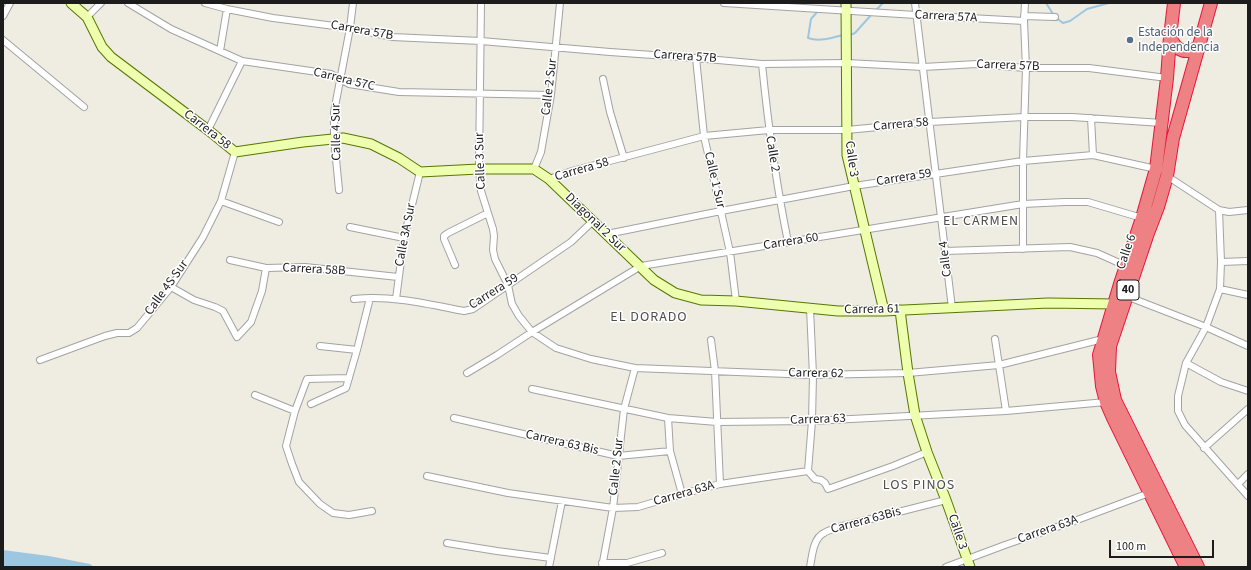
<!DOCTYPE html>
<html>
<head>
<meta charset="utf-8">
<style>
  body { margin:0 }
  #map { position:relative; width:1251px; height:570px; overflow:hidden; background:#efece1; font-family:"Source Sans 3",sans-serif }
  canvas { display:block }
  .frame { position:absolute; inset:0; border:4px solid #1c1c1c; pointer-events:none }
  .scale { position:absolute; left:1109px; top:540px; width:105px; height:18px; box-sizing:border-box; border:2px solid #1c1c1c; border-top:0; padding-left:5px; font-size:12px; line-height:14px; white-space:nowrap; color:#1c1c1c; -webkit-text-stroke:3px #fff; paint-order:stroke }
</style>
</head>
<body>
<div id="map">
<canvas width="1251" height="570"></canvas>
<div class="frame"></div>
<div class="scale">100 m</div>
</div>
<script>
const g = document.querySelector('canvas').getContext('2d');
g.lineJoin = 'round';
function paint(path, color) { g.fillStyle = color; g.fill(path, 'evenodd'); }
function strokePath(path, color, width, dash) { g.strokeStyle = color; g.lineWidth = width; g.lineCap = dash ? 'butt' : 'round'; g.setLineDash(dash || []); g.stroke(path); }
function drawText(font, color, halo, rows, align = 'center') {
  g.font = font + ' "Source Sans 3",sans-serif'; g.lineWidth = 3; g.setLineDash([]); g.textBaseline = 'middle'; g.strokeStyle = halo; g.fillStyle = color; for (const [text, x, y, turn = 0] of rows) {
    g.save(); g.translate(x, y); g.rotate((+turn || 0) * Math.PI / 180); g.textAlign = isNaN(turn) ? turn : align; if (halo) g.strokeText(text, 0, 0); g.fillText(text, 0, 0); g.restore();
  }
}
paint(new Path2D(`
  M 3,550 L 49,556 L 90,564 L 94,567 L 3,567 Z`), '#9dc7e1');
strokePath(new Path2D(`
  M 1046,3 L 1055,17 L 1063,23 L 1070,21 L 1087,9 L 1109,3
  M 818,11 L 811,19 L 808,38 C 819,42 832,38 843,35
  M 875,11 L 883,3
  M 850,35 L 855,33 L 872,14`), '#9dc7e1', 2);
const street = new Path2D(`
  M 128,3 L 171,29 L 242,61 L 331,74 L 349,84 L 399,92 L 551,95
  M 205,3 L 227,9 L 273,18 L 350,28 L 392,37 L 481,41 L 610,52 L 696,58 L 762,64 L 847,63 L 923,67 L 977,64 L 1026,68 L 1089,68 L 1167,78
  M 481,3 L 479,169 L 481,191 L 493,229 L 494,236 L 493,250 L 495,259 L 508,285 L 512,304 L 519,316 L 532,332 L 556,348 L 591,359 L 635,368 L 813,375 L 908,373 L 999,365 L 1103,339
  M 724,3 L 916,15 L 1024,21
  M 915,3 L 952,308
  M 3,16 L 10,3
  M 1024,16 L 1055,17
  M 87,17 L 101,3
  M 3,40 L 84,107
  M 220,51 L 227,9
  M 696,58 L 704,136 L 730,252 L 736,301
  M 762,64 C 768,124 776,183 788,242
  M 603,79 L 610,112 L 624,158
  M 1091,118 L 1093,155
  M 208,130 L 242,61
  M 534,169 L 541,152 L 551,95 L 560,3
  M 1167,176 L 1219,210 L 1229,212 L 1248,210
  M 549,179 L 572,171 L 704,136 L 769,130 L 847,130 L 930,122 L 1024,117 L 1072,117 L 1162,123
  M 339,190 L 334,138 L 334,112 L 350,28 L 353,3
  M 221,201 L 279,222
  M 1219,210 L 1221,262 L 1220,289 L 1206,327 L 1186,363 L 1178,396 L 1178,411 L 1185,425 L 1248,496
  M 350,227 L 404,238
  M 607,234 L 721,211 L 854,186 L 1023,161 L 1093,155 L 1156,169
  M 1023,249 L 1023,161 L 1026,68 L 1024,21 L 1025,3
  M 945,251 L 1070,247 L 1097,253 L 1126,266
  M 230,260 L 266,268 L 305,267 L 398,277
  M 1221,262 L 1248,261
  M 455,265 L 444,239 L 444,236 L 448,233 L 488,213
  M 171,287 L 194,300 L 215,307 L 223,311 L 237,337 L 251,322 L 262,291 L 266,268
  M 1220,289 L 1248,295
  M 1126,296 L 1206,327 L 1248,346
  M 354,299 C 392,295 428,304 464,311 L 473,309 L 571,242 L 593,221
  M 396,299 L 404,238 L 420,172
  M 995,339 L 1006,411
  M 711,340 L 715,371 L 720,484
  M 320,346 L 357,350
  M 40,360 L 105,336 L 117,333 L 129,333 L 137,328 L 171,287 L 203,237 L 221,201 L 235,152
  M 1186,363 L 1221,382 L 1248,391
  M 467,373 L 497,355 L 532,332 L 641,266 L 1023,204 L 1065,202 L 1088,202 L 1142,218
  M 349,378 L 307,379 L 295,411 L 286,446 L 292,464 L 299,482 L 320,504 L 333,513 L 349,515 L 372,511
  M 532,389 L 668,418 L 717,422 L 812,421 L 1006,411 L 1106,402
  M 255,395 L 295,411
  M 311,404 L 346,388 L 357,350 L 370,298
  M 454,418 L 618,456 L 670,451
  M 668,418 L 670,451 L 682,494
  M 1204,448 L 1248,409
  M 808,471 L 812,421 L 813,375 L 810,308
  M 808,471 L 815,479 L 821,480 L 825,483 L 828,489 L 893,466 L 927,452
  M 427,476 L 508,493 L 613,508 L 638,507 L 682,494 L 720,484 L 808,471
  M 1238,484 L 1248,474
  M 447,543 L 497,551 L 551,558
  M 602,563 L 627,563 L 662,553
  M 549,567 L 562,501
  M 602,567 L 613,508 L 624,409 L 635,368
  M 810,567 C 812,557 813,538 824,533 C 828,530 834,529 839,527 L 946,500
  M 946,567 L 1005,545 L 1077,520 L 1149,493`);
const secondary = new Path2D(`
  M 71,3 L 87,17 L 102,47 L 111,57 L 208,130 L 235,152 L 303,142 L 343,138 L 371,144 L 399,158 L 420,172 L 479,169 L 534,169 L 549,179 L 654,280 L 675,293 L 701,300 L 736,301 L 838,311 L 884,311 L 1048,303 L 1114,304
  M 846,3 L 847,155 L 884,311
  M 900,310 L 908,373 L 915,415 L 927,452 L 946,500 L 970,567`);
const highway = new Path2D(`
  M 1174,3 L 1170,37 L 1167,78 L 1156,169 L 1142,218 L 1120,284 L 1099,355 L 1102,386 L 1106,402 L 1113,418 L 1186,567
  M 1170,37 C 1177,52 1186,55 1200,46
  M 1198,567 L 1115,400 L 1109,372 L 1110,346 L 1148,233 L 1158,207 L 1167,176 L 1173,138 L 1211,3`);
strokePath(street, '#a3a3a3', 8);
strokePath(secondary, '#577700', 11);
strokePath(highway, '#e6153c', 14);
strokePath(street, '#fff', 6);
strokePath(secondary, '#eeffaf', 9);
strokePath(highway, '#ee8184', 12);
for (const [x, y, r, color] of [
  [1130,40,4,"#5c6f8a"]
]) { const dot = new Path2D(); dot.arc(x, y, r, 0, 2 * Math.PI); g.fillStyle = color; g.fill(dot); strokePath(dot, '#fff', 1.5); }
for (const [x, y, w] of [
  [1128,290,22]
]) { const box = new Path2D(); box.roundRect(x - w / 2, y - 10, w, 20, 3); g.fillStyle = '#fff'; g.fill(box); strokePath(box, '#1c1c1c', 1); }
drawText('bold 12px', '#1c1c1c', null, [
  ["40",1128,290]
]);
drawText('13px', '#1c1c1c', '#fff', [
  ["Carrera 57A",946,17,3],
  ["Carrera 57B",362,31,10],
  ["Carrera 57B",685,57,4],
  ["Carrera 57B",1008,66,2],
  ["Carrera 57C",344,80,14],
  ["Calle 2 Sur",550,87,-83],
  ["Carrera 58",901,125,-5],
  ["Carrera 58",207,130,38],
  ["Calle 4 Sur",337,132,-91],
  ["Calle 2",772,154,81],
  ["Calle 3",851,159,82],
  ["Calle 3 Sur",481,161,-92],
  ["Carrera 58",582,170,-16],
  ["Carrera 59",904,178,-9],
  ["Calle 1 Sur",714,180,77],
  ["Diagonal 2 Sur",595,223,44],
  ["Calle 3A Sur",406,235,-79],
  ["Carrera 60",791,242,-9],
  ["Calle 6",1127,252,-71],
  ["Calle 4",946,259,-97],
  ["Carrera 58B",314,270,3],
  ["Calle 4S Sur",167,288,-54],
  ["Carrera 59",494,292,-32],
  ["Carrera 61",872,310,-1],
  ["Carrera 62",816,374,1],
  ["Carrera 63",818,420,-2],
  ["Carrera 63 Bis",562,443,13],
  ["Calle 2 Sur",617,467,-84],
  ["Carrera 63A",684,494,-16],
  ["Carrera 63Bis",866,521,-15],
  ["Carrera 63A",1048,530,-19],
  ["Calle 3",957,532,71]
]);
drawText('13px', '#4e5e75', '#fff', [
  ["Estación de la",1138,33],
  ["Independencia",1138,48]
], 'left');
g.letterSpacing = '1px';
drawText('14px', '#4f4f4f', '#fff', [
  ["EL CARMEN",981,222],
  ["EL DORADO",649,318],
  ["LOS PINOS",919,486]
]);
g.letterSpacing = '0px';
</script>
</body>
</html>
